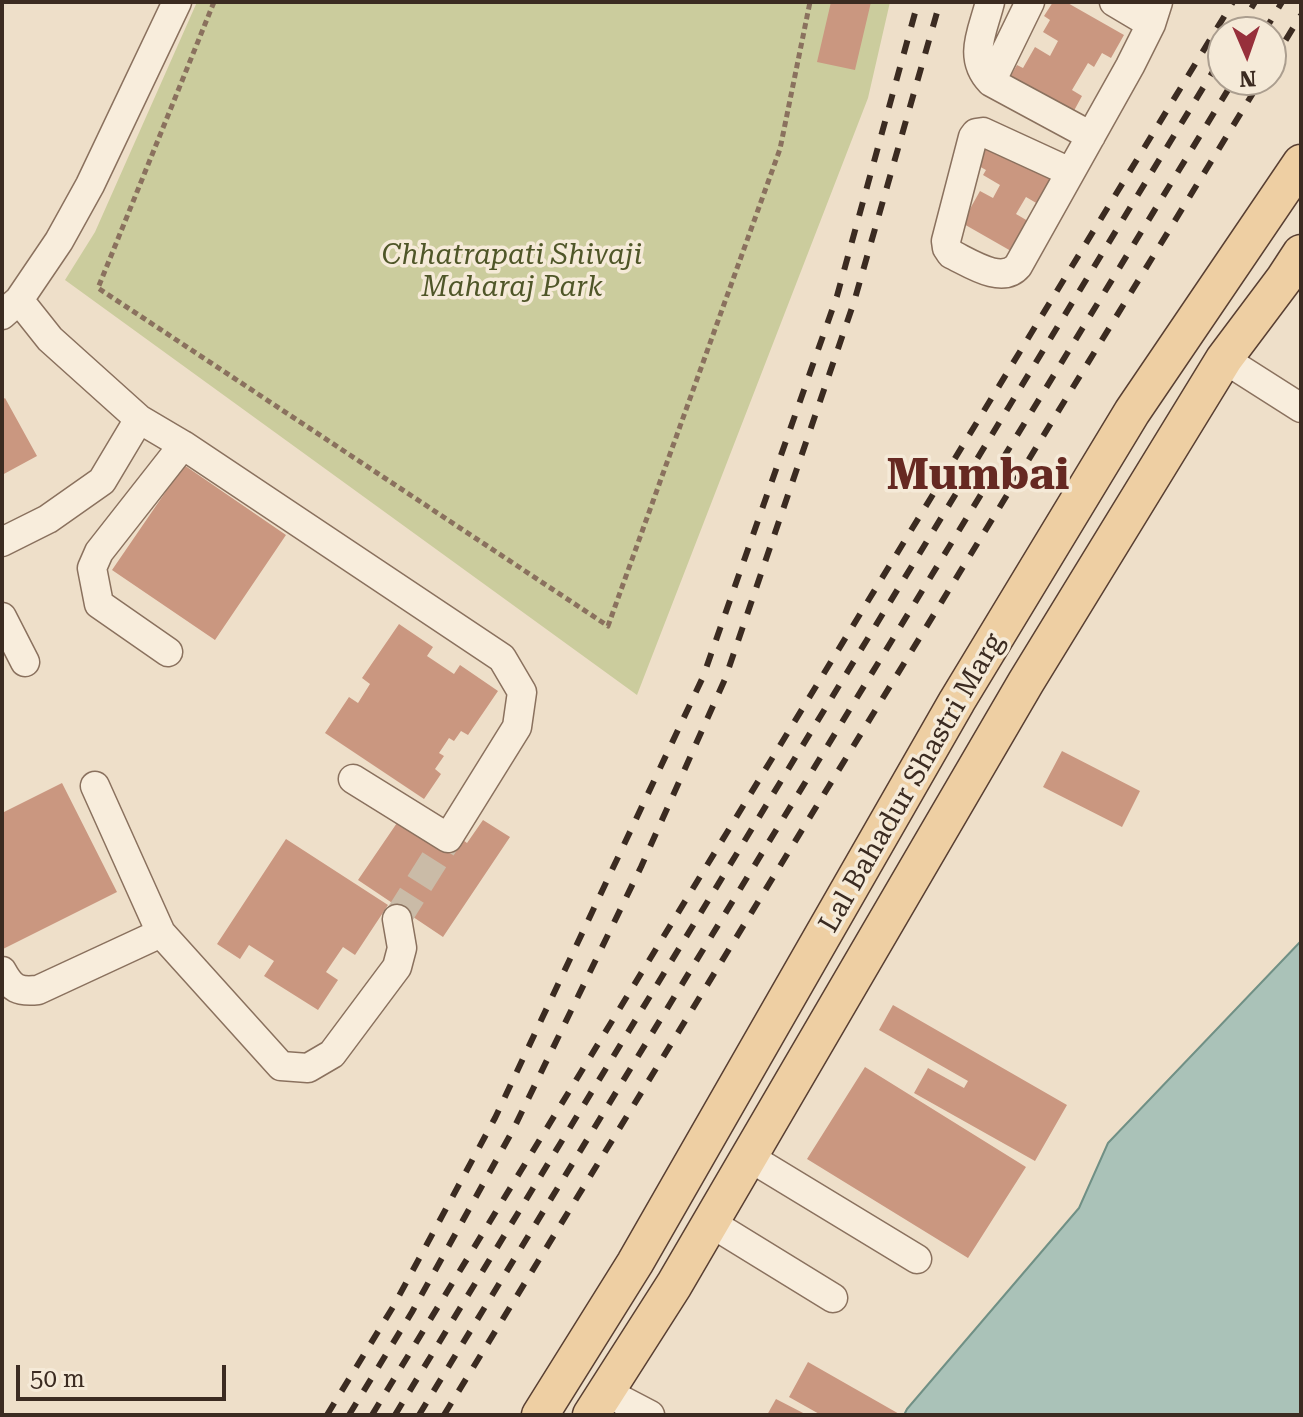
<!DOCTYPE html>
<html>
<head>
<meta charset="utf-8">
<style>
  body { margin:0 }
  #map { position:relative; width:1303px; height:1417px; overflow:hidden; background:#eedfc9; font-family:"Roboto Serif",serif }
  canvas { display:block }
  .frame { position:absolute; inset:0; border:4px solid #3b2b21; pointer-events:none }
  .north { position:absolute; left:1207px; top:16px; width:80px; height:80px; box-sizing:border-box; background:#f5ead8; border:2px solid #ab9e8f; border-radius:50%; rotate:178deg; font-size:22px; font-weight:700; line-height:32px; text-align:center; color:#3b2b21 }
  .north::after { content:''; display:block; margin:auto; width:28px; height:36px; background:#97303b; clip-path:polygon(50% 0,100% 100%,50% 72%,0 100%) }
  .scale { position:absolute; left:16px; top:1365px; width:210px; height:36px; box-sizing:border-box; border:4px solid #3b2b21; border-top:0; padding-left:10px; font-size:24px; line-height:28px; white-space:nowrap; color:#3b2b21; -webkit-text-stroke:6px #f5ead8; paint-order:stroke }
</style>
</head>
<body>
<div id="map">
<canvas width="1303" height="1417"></canvas>
<div class="frame"></div>
<div class="north">N</div>
<div class="scale">50 m</div>
</div>
<script>
const g = document.querySelector('canvas').getContext('2d');
g.lineJoin = 'round';
function paint(path, color) { g.fillStyle = color; g.fill(path, 'evenodd'); }
function strokePath(path, color, width, dash) { g.strokeStyle = color; g.lineWidth = width; g.lineCap = dash ? 'butt' : 'round'; g.setLineDash(dash || []); g.stroke(path); }
function drawText(font, color, halo, rows, align = 'center') {
  g.font = font + ' "Roboto Serif",serif'; g.lineWidth = 7; g.setLineDash([]); g.textBaseline = 'middle'; g.strokeStyle = halo; g.fillStyle = color; for (const [text, x, y, turn = 0] of rows) {
    g.save(); g.translate(x, y); g.rotate((+turn || 0) * Math.PI / 180); g.textAlign = isNaN(turn) ? turn : align; if (halo) g.strokeText(text, 0, 0); g.fillText(text, 0, 0); g.restore();
  }
}
paint(new Path2D(`
  M 197,2 L 890,2 L 868,98 L 637,695 L 65,280 L 95,232 Z`), '#cbcc9d');
const water = new Path2D(`
  M 1301,941 L 1301,1415 L 904,1415 L 907,1409 L 1079,1208 L 1108,1143 Z`);
paint(water, '#aac2b8');
strokePath(water, '#709085', 2);
paint(new Path2D(`
  M 831,2 L 871,2 L 855,70 L 817,62 Z
  M 1053,2 L 1066,2 L 1124,35 L 1111,58 L 1102,53 L 1094,67 L 1088,63 L 1072,90 L 1082,96 L 1070,118 L 1007,82 L 1017,65 L 1023,68 L 1035,47 L 1050,56 L 1058,41 L 1043,32 L 1050,20 L 1044,16 Z
  M 990,139 L 1057,177 L 1038,204 L 1026,197 L 1016,214 L 1028,221 L 1011,251 L 962,223 L 980,191 L 993,198 L 1000,185 L 983,175 L 986,170 L 975,164 Z
  M 5,398 L 37,456 L 2,475 L 2,400 Z
  M 184,465 L 286,535 L 215,640 L 112,570 Z
  M 399,624 L 433,647 L 427,656 L 454,674 L 460,665 L 498,691 L 468,735 L 461,731 L 454,741 L 449,738 L 439,753 L 444,756 L 435,769 L 441,774 L 424,799 L 325,733 L 349,697 L 358,703 L 370,684 L 362,678 Z
  M 1062,751 L 1140,791 L 1122,827 L 1043,787 Z
  M 62,783 L 117,892 L 3,949 L 2,813 Z
  M 399,820 L 439,840 L 455,851 L 463,840 L 467,843 L 483,820 L 510,837 L 443,937 L 358,880 Z
  M 286,839 L 388,905 L 355,955 L 343,947 L 326,972 L 338,980 L 318,1010 L 264,976 L 274,961 L 249,945 L 240,959 L 217,944 Z
  M 893,1005 L 1067,1105 L 1035,1161 L 914,1093 L 928,1068 L 964,1088 L 968,1081 L 879,1030 Z
  M 865,1067 L 1026,1167 L 968,1258 L 807,1159 Z
  M 808,1362 L 901,1415 L 821,1415 L 789,1397 Z
  M 776,1399 L 807,1415 L 767,1415 Z`), '#ca9780');
strokePath(new Path2D(`
  M 397,919 L 448,838`), '#cabba7', 28, [28, 14]);
const minor = new Path2D(`
  M 990,2 C 983,31 967,57 991,82 L 1091,136
  M 1114,2 L 1151,24
  M 991,82 L 1030,2
  M 1070,172 L 983,132 L 976,133 L 973,137 L 946,241 L 947,248 L 951,254 C 970,263 1002,285 1018,266 L 1130,66 L 1151,24 L 1158,2
  M 19,300 L 50,339 L 139,419 L 183,445 L 502,658 L 522,692 L 517,727 L 448,838 L 353,779
  M 2,315 L 19,300 L 59,241 L 90,185 L 177,2
  M 1224,359 L 1301,408
  M 2,542 L 48,519 L 102,481 L 139,419
  M 2,617 L 25,662
  M 168,652 L 99,604 L 92,568 L 99,552 L 183,445
  M 95,786 L 161,933
  M 2,971 C 12,989 18,992 38,990 L 161,933 L 281,1066 L 308,1068 L 332,1054 L 397,967 L 402,948 L 397,919
  M 749,1157 L 917,1259
  M 711,1223 L 833,1298
  M 606,1392 L 650,1415`);
const major = new Path2D(`
  M 540,1415 L 635,1263 L 957,701 L 1132,412 L 1301,163
  M 591,1415 L 674,1285 L 1026,682 L 1224,359 L 1284,279 L 1301,253`);
strokePath(minor, '#8a715e', 31);
strokePath(major, '#583f32', 39);
strokePath(new Path2D(`
  M 214,2 L 98,288 L 608,626 L 780,149 L 810,2`), '#8a715e', 5, [6, 4]);
strokePath(minor, '#f8eddc', 28);
strokePath(major, '#eecfa3', 36);
strokePath(new Path2D(`
  M 1237,32 L 1255,2
  M 1264,32 L 1282,2
  M 1271,64 L 1301,15
  M 327,1415 L 393,1307 L 495,1118 L 703,677 L 837,296 L 918,2
  M 349,1415 L 412,1312 L 513,1130 L 641,867 L 725,679 L 854,302 L 940,2
  M 372,1415 L 1233,2
  M 395,1415 L 1223,55
  M 419,1415 L 1234,80
  M 444,1415 L 1261,80`), '#3b2b21', 6, [14, 14]);
drawText('italic 28px', '#4f5628', '#f5ead8', [
  ["Chhatrapati Shivaji",512,256],
  ["Maharaj Park",512,288]
]);
drawText('28px', '#3b2b21', '#f5ead8', [
  ["Lal Bahadur Shastri Marg",912,783,-60]
]);
drawText('bold 44px', '#662922', '#f5ead8', [
  ["Mumbai",978,476]
]);
</script>
</body>
</html>
